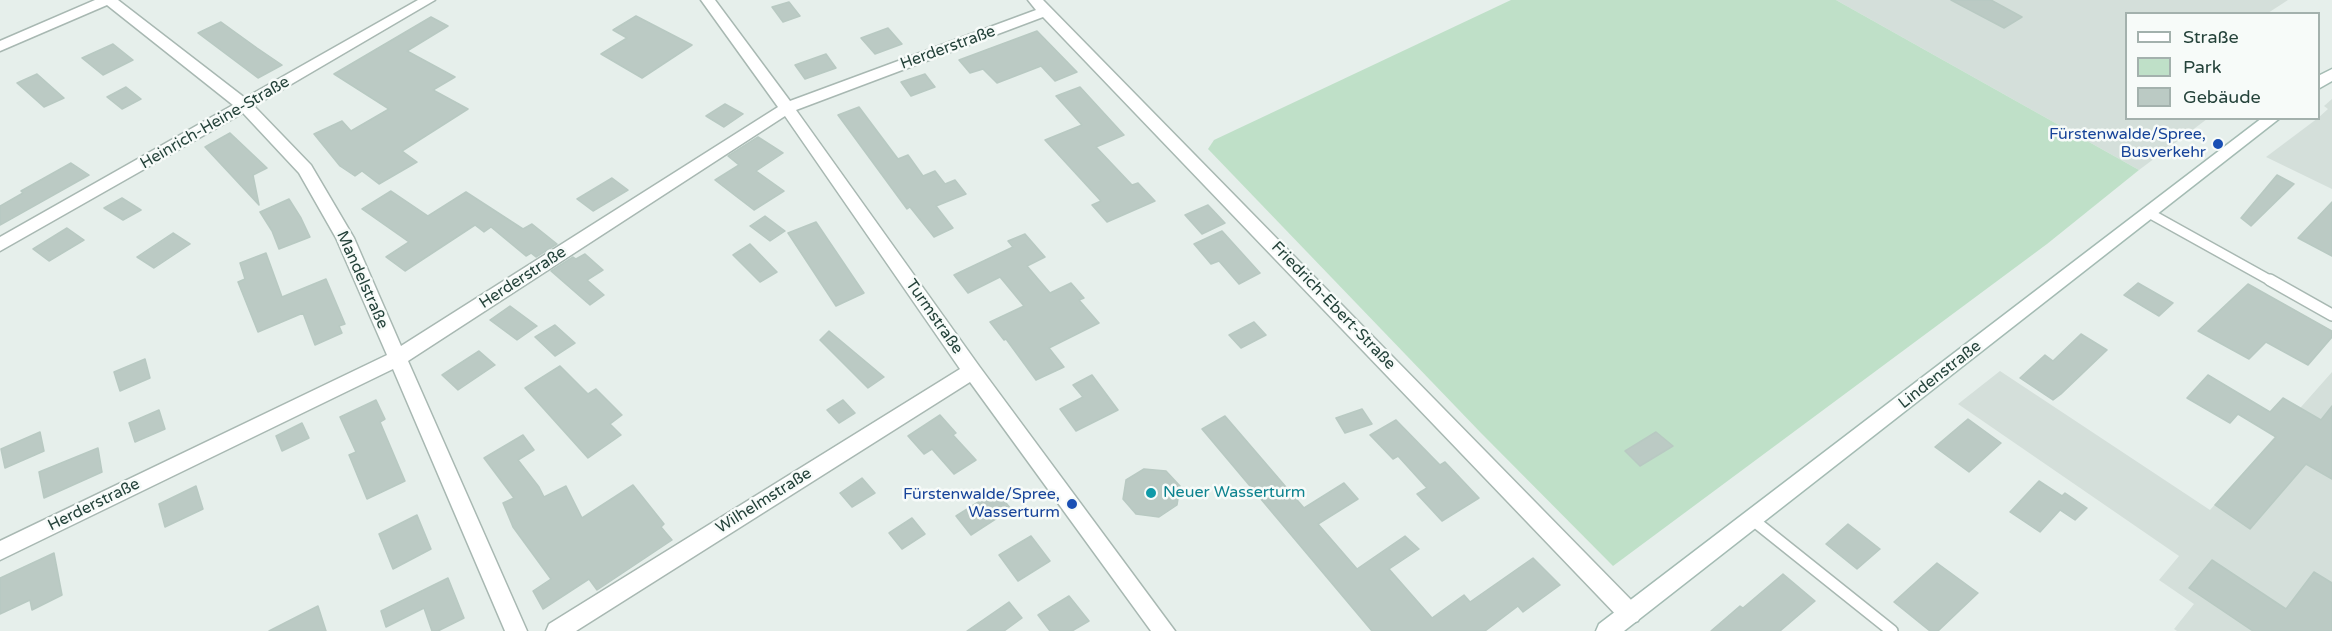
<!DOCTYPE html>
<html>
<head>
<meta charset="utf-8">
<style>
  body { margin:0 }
  #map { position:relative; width:2332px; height:631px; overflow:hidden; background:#e6efeb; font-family:"Varela Round",sans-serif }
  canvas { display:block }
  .legend { position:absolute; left:2125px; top:12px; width:195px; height:108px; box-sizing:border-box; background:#f7fbf9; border:2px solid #a3b1ad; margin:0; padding:8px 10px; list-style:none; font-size:18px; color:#24423a }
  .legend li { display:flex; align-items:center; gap:12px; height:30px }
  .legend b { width:30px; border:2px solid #a3b1ad }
</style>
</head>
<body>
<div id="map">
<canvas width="2332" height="631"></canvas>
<ul class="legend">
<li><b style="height:8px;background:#fff"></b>Straße</li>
<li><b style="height:16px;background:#bfe0c8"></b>Park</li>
<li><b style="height:16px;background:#bbcac4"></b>Gebäude</li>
</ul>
</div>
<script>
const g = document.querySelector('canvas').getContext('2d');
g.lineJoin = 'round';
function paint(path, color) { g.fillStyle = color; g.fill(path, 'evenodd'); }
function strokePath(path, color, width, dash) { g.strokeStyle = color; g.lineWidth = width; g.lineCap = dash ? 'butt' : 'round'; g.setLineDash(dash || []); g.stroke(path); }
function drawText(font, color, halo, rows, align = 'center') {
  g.font = font + ' "Varela Round",sans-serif'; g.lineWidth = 5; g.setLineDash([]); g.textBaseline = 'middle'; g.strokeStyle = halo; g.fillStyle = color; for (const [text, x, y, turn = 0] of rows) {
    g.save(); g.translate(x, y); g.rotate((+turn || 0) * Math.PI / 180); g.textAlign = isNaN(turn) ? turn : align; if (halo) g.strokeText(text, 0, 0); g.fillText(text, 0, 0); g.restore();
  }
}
paint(new Path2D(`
  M 1836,0 L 2288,0 L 2268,13 L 2126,14 L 2126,118 L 2207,119 L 2139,170 Z
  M 2332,99 L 2332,189 L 2266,157 L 2318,118 L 2328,109 L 2324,106 Z
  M 2000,371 L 2210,510 L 2332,372 L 2332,631 L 2177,631 L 2174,629 L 2194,604 L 2159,580 L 2179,556 L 1958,404 Z`), '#d4dfda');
paint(new Path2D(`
  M 1511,0 L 1836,0 L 2139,170 L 2047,244 L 1613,566 L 1481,433 L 1208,149 L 1214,140 Z`), '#bfe0c8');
const building = new Path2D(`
  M 1951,0 L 1991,0 L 2022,17 L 2004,28 Z
  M 789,2 L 800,16 L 783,22 L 772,7 Z
  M 636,16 L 692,45 L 642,78 L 601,54 L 627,38 L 613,30 Z
  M 431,17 L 448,26 L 407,51 L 455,77 L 433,90 L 468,109 L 402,151 L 417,162 L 379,184 L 362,171 L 355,176 L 340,166 L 314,134 L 342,121 L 351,131 L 389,109 L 334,74 Z
  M 221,22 L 257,48 L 282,65 L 258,78 L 198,33 Z
  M 888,28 L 902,44 L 875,54 L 861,38 Z
  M 1037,31 L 1077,72 L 1055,81 L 1041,66 L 997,83 L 983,69 L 970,73 L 959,60 Z
  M 113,44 L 133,60 L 103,75 L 82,58 Z
  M 826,54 L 836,68 L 805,79 L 795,65 Z
  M 37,74 L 64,98 L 44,107 L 17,83 Z
  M 925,74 L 935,87 L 911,96 L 901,82 Z
  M 126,87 L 141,99 L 122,109 L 107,97 Z
  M 1080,87 L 1124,135 L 1096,147 L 1132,185 L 1138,183 L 1155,201 L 1107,222 L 1092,205 L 1101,201 L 1045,140 L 1082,125 L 1056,96 Z
  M 725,104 L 743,114 L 724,127 L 706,116 Z
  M 859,107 L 898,159 L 908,155 L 923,176 L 935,171 L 945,184 L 955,180 L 966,194 L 936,206 L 953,228 L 934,237 L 910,207 L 907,209 L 838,115 Z
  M 230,133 L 267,168 L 253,175 L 259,205 L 205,147 Z
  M 758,137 L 783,153 L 756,171 L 784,191 L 754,210 L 715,180 L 739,165 L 728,156 Z
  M 71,163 L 89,175 L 0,225 L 0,206 L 23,193 L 21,191 Z
  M 2277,175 L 2294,184 L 2251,226 L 2241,218 Z
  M 612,178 L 628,190 L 593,211 L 577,199 Z
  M 391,191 L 428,216 L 466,192 L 523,229 L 532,224 L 557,244 L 536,257 L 531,253 L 526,256 L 491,227 L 484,232 L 475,225 L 405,271 L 386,257 L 409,242 L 362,209 Z
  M 122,198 L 141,210 L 123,220 L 104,208 Z
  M 289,199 L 301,218 L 310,237 L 279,249 L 272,231 L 260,212 Z
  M 2332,202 L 2332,256 L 2298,238 Z
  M 1208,205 L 1225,223 L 1202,234 L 1185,215 Z
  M 765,216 L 785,231 L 770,241 L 750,226 Z
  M 816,222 L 864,293 L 836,306 L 788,233 Z
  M 67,228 L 84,240 L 49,261 L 33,249 Z
  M 1222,231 L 1260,273 L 1239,284 L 1219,261 L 1211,264 L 1194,244 Z
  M 173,233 L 190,244 L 154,268 L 137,257 Z
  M 1025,234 L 1045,257 L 1027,266 L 1050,293 L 1071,283 L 1084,298 L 1079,300 L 1099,323 L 1049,348 L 1064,367 L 1036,380 L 1006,339 L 1004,340 L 990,322 L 1024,306 L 1000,277 L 968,293 L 954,275 L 1013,247 L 1008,241 Z
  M 750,244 L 777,272 L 760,282 L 733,255 Z
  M 266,253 L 282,297 L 326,279 L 345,324 L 339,326 L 342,333 L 315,345 L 303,313 L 258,332 L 238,282 L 245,279 L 240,263 Z
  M 585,254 L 603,270 L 587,280 L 604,295 L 590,305 L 551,271 L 573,257 L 576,259 Z
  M 2138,283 L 2173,303 L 2159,316 L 2124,295 Z
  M 2248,284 L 2332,331 L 2332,337 L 2308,365 L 2266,342 L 2249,359 L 2198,331 Z
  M 510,306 L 537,326 L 517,340 L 490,320 Z
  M 1254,322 L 1266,335 L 1241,348 L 1229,335 Z
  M 555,325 L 575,343 L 555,356 L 535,337 Z
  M 829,331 L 884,377 L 868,388 L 820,340 Z
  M 2081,334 L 2107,350 L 2061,394 L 2053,400 L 2020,378 L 2045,355 L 2053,361 Z
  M 479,351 L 495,365 L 458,390 L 442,375 Z
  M 145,359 L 150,378 L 120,391 L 114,372 Z
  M 560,366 L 588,394 L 596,389 L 622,415 L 610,424 L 621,435 L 588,458 L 525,388 Z
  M 1092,375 L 1118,410 L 1076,431 L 1060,409 L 1083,397 L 1073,385 Z
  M 2208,375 L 2270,412 L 2283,398 L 2321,420 L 2332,406 L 2332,479 L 2306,464 L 2250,529 L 2215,505 L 2276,437 L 2238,414 L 2230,423 L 2187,398 Z
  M 376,400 L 385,419 L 380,422 L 405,481 L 367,499 L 349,455 L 356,452 L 340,417 Z
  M 843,400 L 855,413 L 839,423 L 827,410 Z
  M 1362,409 L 1372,424 L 1345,433 L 1336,418 Z
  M 159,410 L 165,429 L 135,442 L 129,423 Z
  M 940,415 L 956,433 L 953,435 L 976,460 L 954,474 L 932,449 L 924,454 L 908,436 Z
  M 1225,416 L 1304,508 L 1344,483 L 1358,499 L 1318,524 L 1357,569 L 1405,536 L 1419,549 L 1389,569 L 1432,618 L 1464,595 L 1470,602 L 1533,558 L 1560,585 L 1523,612 L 1518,606 L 1485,631 L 1372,631 L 1202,429 Z
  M 1968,419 L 2001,443 L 1969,472 L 1935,447 Z
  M 1396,420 L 1440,465 L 1445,462 L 1479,498 L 1442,521 L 1417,494 L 1427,488 L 1398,456 L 1393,459 L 1370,435 Z
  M 302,423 L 309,438 L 282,451 L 276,436 Z
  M 40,432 L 44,451 L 5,468 L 1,449 Z
  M 1656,432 L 1673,446 L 1640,466 L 1625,451 Z
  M 523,435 L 534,450 L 518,460 L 539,487 L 544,497 L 566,486 L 582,518 L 633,485 L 664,524 L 661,527 L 672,540 L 597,590 L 589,579 L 543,609 L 533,591 L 551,579 L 513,527 L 503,503 L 514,498 L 484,458 Z
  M 98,448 L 102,472 L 44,498 L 39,472 Z
  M 1144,469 L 1166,471 L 1180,486 L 1177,505 L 1159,517 L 1136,514 L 1123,499 L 1126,480 Z
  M 862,478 L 875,493 L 852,507 L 840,493 Z
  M 2039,481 L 2062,496 L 2065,493 L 2087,508 L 2075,520 L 2060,510 L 2040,532 L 2010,512 Z
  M 196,486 L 203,509 L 165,527 L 159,504 Z
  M 996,491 L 1011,509 L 971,535 L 956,516 Z
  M 417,515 L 431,549 L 393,569 L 379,534 Z
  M 912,518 L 925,534 L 902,549 L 889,533 Z
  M 1848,524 L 1880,549 L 1857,569 L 1826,544 Z
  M 1031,536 L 1050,561 L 1018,581 L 999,555 Z
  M 54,553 L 62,595 L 32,610 L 30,600 L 0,614 L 0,578 Z
  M 2212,560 L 2286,609 L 2314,572 L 2332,583 L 2332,631 L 2253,631 L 2189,588 Z
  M 1937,563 L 1978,593 L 1938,631 L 1930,631 L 1894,602 Z
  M 1783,574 L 1815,601 L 1780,631 L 1711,631 L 1740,606 L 1743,608 Z
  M 448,578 L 464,618 L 438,631 L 432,631 L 424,608 L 386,627 L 381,611 Z
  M 1069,596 L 1089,621 L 1072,631 L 1050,631 L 1038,615 Z
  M 1009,602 L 1022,618 L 1004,631 L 967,631 Z
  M 318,606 L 326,631 L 269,631 Z`);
paint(building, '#bbcac4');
strokePath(building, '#b8c9c2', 1.5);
const laneFar1 = new Path2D(`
  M 2149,213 L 2273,282`);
const lane = new Path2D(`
  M 2270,280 L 2332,315
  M 1753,520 L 1892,631`);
const street = new Path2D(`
  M 95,0 L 118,0 L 245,98 L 418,0 L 435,0 L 254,106 L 311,165 L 354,238 L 401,346 L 778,107 L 701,0 L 715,0 L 790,101 L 1036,10 L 1028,0 L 1043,0 L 1638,607 L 1641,614 L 1638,621 L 1630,624 L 1622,621 L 1043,17 L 796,110 L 979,366 L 1175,631 L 1151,631 L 970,382 L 576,631 L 546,631 L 549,624 L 960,369 L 785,116 L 408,361 L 527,631 L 505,631 L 393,369 L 0,560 L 0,541 L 387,355 L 336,238 L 299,173 L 243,113 L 0,251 L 0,237 L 233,105 L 107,5 L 0,51 L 0,41 Z`);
const secondary = new Path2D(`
  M 2332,69 L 2332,81 L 2318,89 L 2318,76 Z
  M 2262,118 L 2280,118 L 1624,631 L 1596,631 L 1599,624 Z`);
strokePath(laneFar1, '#a8b8b2', 12);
strokePath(lane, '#a8b8b2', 14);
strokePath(street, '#a8b8b2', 3);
strokePath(secondary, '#a4bbb3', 3);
strokePath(laneFar1, '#fff', 9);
strokePath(lane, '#fff', 11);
paint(street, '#fff');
paint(secondary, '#fff');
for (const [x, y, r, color] of [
  [2218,144,6,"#1a4fb4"],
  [1151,493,6,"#0f9aa8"],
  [1072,504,6,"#1a4fb4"]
]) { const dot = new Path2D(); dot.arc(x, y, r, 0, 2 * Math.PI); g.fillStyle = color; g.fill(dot); strokePath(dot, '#f7fbf9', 2); }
drawText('16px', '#24423a', '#f7fbf9', [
  ["Herderstraße",948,48,-20],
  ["Heinrich-Heine-Straße",215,123,-30],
  ["Herderstraße",523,278,-33],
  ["Mandelstraße",362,280,66],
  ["Friedrich-Ebert-Straße",1333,306,46],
  ["Turmstraße",934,317,55],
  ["Lindenstraße",1940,375,-38],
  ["Wilhelmstraße",764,501,-32],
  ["Herderstraße",94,505,-26]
]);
drawText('16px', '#164399', '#f7fbf9', [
  ["Fürstenwalde/Spree,",2206,135],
  ["Busverkehr",2206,153],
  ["Fürstenwalde/Spree,",1060,495],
  ["Wasserturm",1060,513]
], 'right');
drawText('16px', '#0d838f', '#f7fbf9', [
  ["Neuer Wasserturm",1163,493]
], 'left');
</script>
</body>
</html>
